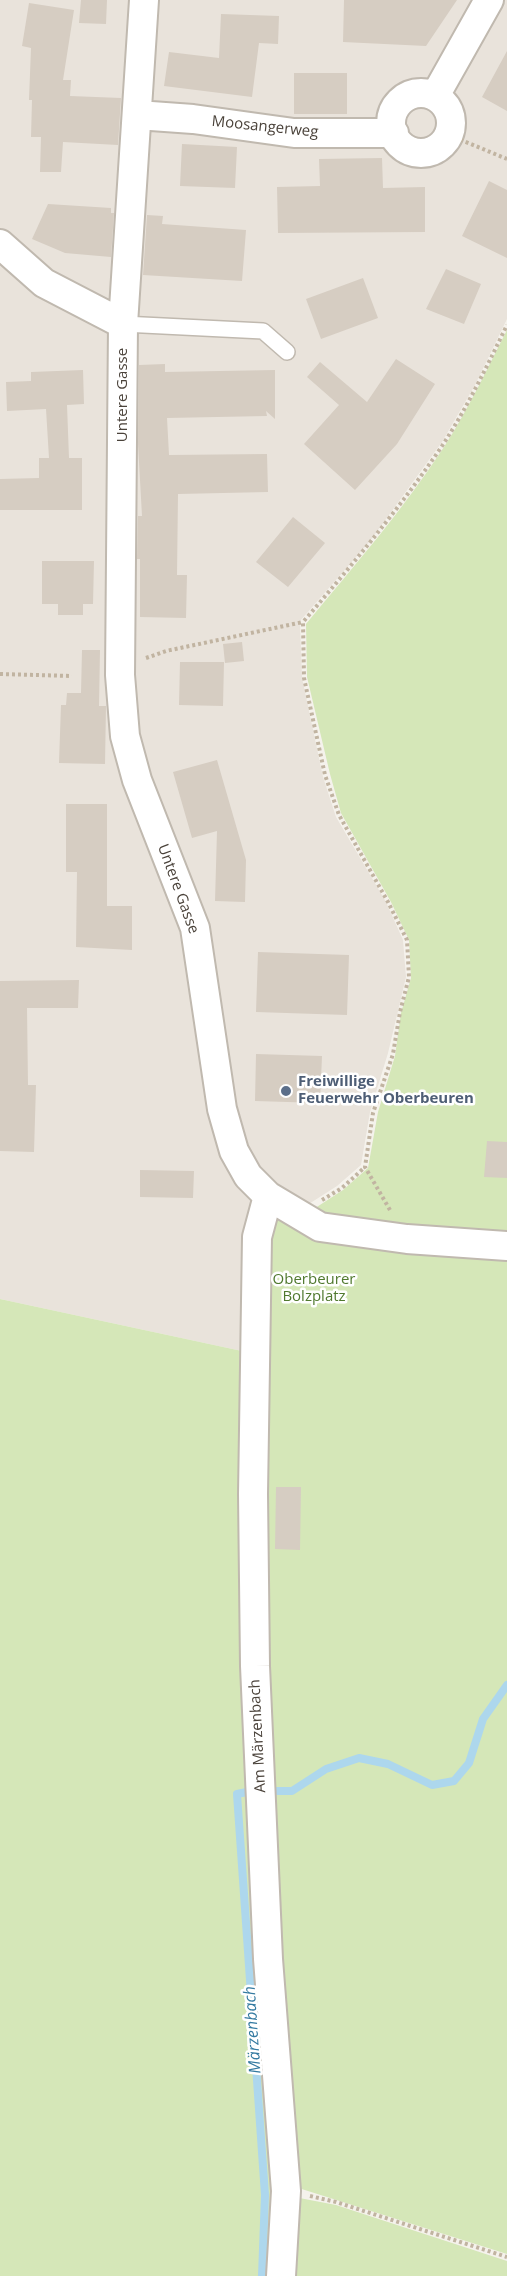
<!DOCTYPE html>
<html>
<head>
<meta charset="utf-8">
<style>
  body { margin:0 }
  canvas { display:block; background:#f5f2ec }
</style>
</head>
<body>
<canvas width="507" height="2276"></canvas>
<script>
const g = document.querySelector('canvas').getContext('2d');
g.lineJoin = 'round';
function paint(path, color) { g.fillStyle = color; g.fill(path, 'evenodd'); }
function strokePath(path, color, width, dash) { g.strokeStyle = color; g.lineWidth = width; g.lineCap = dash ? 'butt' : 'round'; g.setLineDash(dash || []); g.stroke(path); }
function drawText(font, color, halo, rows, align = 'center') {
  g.font = font + ' "Open Sans",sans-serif'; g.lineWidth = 5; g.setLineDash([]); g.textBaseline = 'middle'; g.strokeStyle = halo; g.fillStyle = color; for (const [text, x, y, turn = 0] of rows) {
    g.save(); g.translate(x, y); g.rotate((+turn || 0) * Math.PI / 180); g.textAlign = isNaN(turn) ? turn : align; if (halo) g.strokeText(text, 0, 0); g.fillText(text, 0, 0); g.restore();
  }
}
paint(new Path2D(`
  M 0,0 L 507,0 L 507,319 L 475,385 L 442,442 L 370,541 L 300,621 L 302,678 L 323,777 L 336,817 L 386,902 L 403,940 L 406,977 L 388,1053 L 370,1112 L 361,1165 L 337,1186 L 290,1216 L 251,1353 L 0,1299 Z`), '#e9e3db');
paint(new Path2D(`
  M 507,330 L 507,1239 L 306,1214 L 343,1190 L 368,1168 L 378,1112 L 395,1056 L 401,1013 L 411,978 L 409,940 L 391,902 L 341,813 L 330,774 L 307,677 L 306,624 C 354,566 403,510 444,447 C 468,410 487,369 507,330 Z
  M 271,1205 L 507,1250 L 507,2254 L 289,2185 L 259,1610 Z
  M 0,1299 L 251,1353 L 276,2276 L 0,2276 Z
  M 289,2196 L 336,2205 L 507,2261 L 507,2276 L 284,2276 Z`), '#d5e7b8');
strokePath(new Path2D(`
  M 272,1791 L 292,1791 L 326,1769 L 359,1758 L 388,1764 L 432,1785 L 454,1781 L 469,1763 L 483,1719 L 507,1685
  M 247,1792 L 237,1794 L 265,2195 L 262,2276`), '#add7ed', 8);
paint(new Path2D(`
  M 81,0 L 107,0 L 106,24 L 79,23 Z
  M 344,0 L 457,0 L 426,46 L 343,42 Z
  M 29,3 L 74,10 L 63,80 L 71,80 L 70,96 L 121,98 L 118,145 L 63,142 L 61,172 L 40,172 L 41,137 L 31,137 L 32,100 L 29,100 L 31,48 L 22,46 Z
  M 221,14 L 279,16 L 278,44 L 259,43 L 252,97 L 164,86 L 169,52 L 219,58 Z
  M 507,51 L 507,111 L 482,97 Z
  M 294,73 L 347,73 L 347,114 L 294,114 Z
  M 182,144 L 237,147 L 235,188 L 180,186 Z
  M 382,158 L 383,188 L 425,187 L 425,232 L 278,233 L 277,187 L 320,186 L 319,159 Z
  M 489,181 L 507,190 L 507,258 L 462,236 Z
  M 48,204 L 111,208 L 111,213 L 114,213 L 111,257 L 65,253 L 32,239 Z
  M 147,215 L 163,216 L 162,224 L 246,230 L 242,281 L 143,275 Z
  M 446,269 L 481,284 L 464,324 L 426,309 Z
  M 363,278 L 378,318 L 321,339 L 306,299 Z
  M 396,359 L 435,384 L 397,444 L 355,490 L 304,444 L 339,405 L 307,377 L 320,362 L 367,402 Z
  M 165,364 L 165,372 L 275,370 L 275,419 L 266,411 L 267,416 L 167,418 L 169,455 L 267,454 L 268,492 L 178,494 L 177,575 L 187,575 L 186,618 L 140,617 L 140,559 L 137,559 L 138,516 L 142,516 L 138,444 L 139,365 Z
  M 83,370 L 84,404 L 67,405 L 69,458 L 82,458 L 82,510 L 0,510 L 0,479 L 39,478 L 39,458 L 49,458 L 46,409 L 7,411 L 6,382 L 31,381 L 31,372 Z
  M 293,517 L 325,543 L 288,587 L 256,562 Z
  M 42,561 L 94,561 L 93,604 L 83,604 L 83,615 L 58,615 L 58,604 L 42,604 Z
  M 242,642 L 244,661 L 225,663 L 223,644 Z
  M 82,650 L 100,650 L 99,706 L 106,706 L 105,764 L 59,763 L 61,705 L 66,705 L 67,693 L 81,693 Z
  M 180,662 L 224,662 L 223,706 L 179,705 Z
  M 217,760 L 246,860 L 245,902 L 215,901 L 217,831 L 192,838 L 173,772 Z
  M 66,804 L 107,804 L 107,906 L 132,906 L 132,950 L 76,947 L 77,872 L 66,872 Z
  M 258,952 L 349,955 L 347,1015 L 256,1012 Z
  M 79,980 L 78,1008 L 27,1008 L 28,1085 L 36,1085 L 34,1152 L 0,1151 L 0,981 Z
  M 256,1054 L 322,1056 L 320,1103 L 255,1101 Z
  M 487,1141 L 507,1142 L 507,1178 L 484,1177 Z
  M 140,1170 L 194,1171 L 193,1198 L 140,1197 Z
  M 276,1487 L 301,1487 L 300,1550 L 275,1549 Z`), '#d6cdc2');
const lane = new Path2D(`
  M 123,324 L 263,331 L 287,352`);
const street = new Path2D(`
  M 144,0 L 123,324 L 120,675 L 125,736 L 137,780 L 195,928 L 222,1109 L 234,1151 L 248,1176 L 268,1196 L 320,1227 L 407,1239 L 507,1246
  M391 123a30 30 0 1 1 60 0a30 30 0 1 1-60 0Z
  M 435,96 L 489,0
  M 137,115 L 193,119 L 294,133 L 394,133
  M 0,244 L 44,283 L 123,324
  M 268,1196 L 257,1237 L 253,1494 L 255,1666 L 268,1959 L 286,2191 L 281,2276`);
strokePath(lane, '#c0b9af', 18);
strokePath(street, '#c0b9af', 32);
strokePath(new Path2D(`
  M 449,135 L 507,159
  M 146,658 L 166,651 L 303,622
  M 0,674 L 72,676
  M 322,1200 L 342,1188 L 365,1167
  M 390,1210 L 365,1167 L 373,1113 L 393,1054 L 400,1012 L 409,977 L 407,940 L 388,902 L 339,815 L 325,775 L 304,678 L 303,622 C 352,565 400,508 442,446 C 467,408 487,366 507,325
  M 310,2196 L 336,2202 L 507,2257`), '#c1b4a1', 4, [3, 3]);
strokePath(lane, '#fff', 15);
strokePath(street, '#fff', 28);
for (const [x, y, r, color] of [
  [286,1091,6,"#5c6f8a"]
]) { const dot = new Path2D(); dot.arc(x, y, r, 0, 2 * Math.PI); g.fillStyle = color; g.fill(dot); strokePath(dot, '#fff', 2); }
drawText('15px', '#4a423a', '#fff', [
  ["Moosangerweg",265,127,6],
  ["Untere Gasse",123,395,-90],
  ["Untere Gasse",178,889,70],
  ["Am Märzenbach",258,1736,-93]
]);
drawText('bold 15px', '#4e5e75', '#fff', [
  ["Freiwillige",298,1082],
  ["Feuerwehr Oberbeuren",298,1099]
], 'left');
drawText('15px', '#50792f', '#fff', [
  ["Oberbeurer",314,1280],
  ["Bolzplatz",314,1297]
]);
drawText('italic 16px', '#347aa1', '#fff', [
  ["Märzenbach",253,2030,-94]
]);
</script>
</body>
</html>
